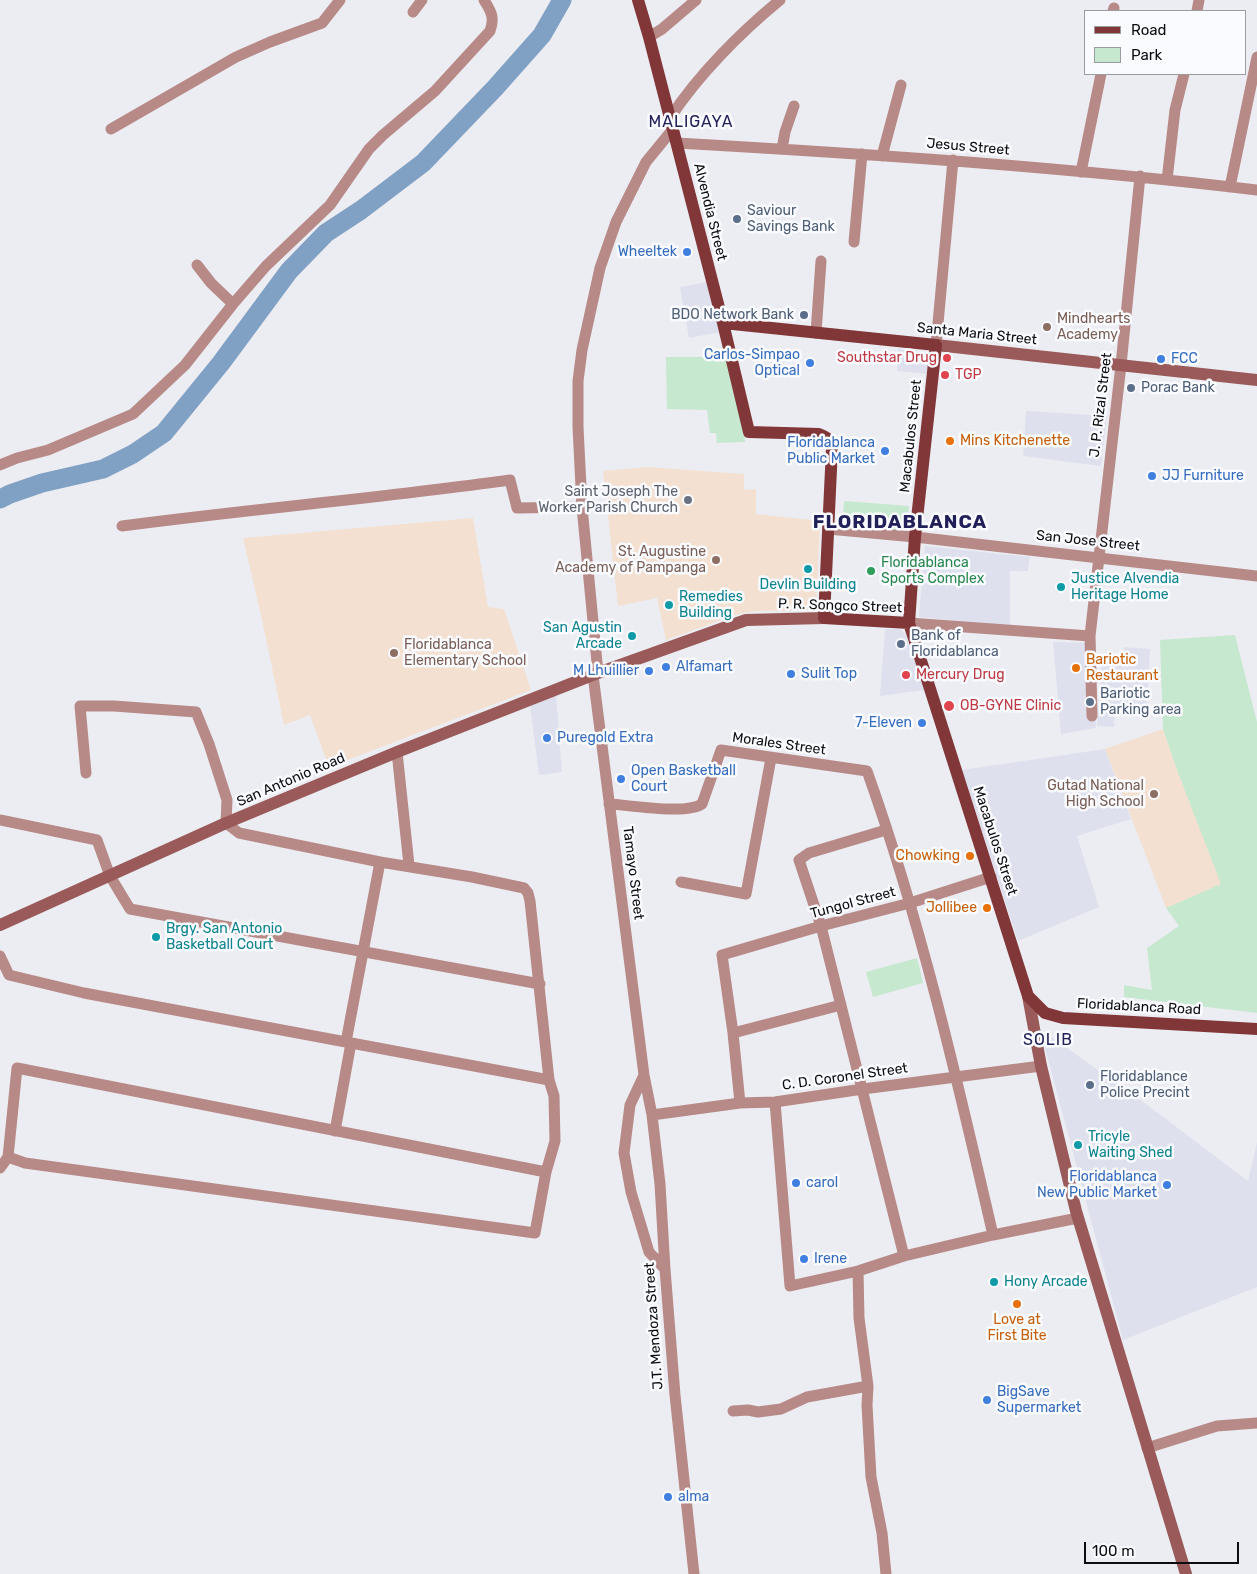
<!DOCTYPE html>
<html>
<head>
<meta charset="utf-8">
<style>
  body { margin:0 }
  #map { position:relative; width:1257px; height:1574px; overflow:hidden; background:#ecedf3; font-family:Rubik,sans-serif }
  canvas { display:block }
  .legend { position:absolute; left:1084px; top:10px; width:162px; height:65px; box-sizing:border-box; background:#fafbff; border:1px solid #9b9c9f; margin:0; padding:6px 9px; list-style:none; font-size:15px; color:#0d0d0f }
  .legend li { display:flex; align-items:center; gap:10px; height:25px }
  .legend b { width:25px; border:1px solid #9b9c9f }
  .scale { position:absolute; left:1084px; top:1542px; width:155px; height:22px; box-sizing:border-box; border:2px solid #0d0d0f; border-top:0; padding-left:6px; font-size:15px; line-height:18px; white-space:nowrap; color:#0d0d0f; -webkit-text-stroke:4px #fafbff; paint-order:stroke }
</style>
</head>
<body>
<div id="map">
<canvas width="1257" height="1574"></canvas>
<ul class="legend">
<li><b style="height:6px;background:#813638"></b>Road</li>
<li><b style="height:14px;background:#c6e8ce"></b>Park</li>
</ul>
<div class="scale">100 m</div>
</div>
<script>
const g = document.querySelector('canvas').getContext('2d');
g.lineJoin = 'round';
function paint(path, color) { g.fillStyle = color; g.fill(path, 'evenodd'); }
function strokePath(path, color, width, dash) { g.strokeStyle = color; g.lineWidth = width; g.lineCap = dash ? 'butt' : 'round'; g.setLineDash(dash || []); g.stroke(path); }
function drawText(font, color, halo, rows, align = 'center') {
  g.font = font + ' Rubik,sans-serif'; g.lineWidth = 5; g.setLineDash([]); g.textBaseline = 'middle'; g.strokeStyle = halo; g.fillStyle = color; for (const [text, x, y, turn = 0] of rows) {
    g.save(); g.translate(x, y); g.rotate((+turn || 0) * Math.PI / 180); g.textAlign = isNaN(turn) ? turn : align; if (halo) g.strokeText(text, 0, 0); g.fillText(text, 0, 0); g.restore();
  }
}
paint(new Path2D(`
  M 707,282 L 720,332 L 689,338 L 680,287 Z
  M 898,349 L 929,352 L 928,374 L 897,371 Z
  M 1026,411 L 1107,416 L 1101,466 L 1023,456 Z
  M 925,546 L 1030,557 L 1028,571 L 1010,571 L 1010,627 L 919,617 Z
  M 885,629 L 899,629 L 905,633 L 924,690 L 880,696 Z
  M 1053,642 L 1096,643 L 1096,728 L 1061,734 Z
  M 1124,647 L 1150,649 L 1147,707 L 1116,705 L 1114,727 L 1097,726 L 1101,663 L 1123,665 Z
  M 556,694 L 562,772 L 539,775 L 530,705 Z
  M 1105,749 L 1131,819 L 1077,836 L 1099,907 L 1018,941 L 962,770 Z
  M 1040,1029 L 1142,1101 L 1248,1181 L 1257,1142 L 1257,1287 L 1123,1340 Z`), '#dee0ed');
paint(new Path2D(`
  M 648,467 L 744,474 L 744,490 L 756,489 L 756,514 L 820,521 L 816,610 L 756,611 L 738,614 L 666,640 L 657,598 L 618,606 L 603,471 Z
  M 473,518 L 488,607 L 504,609 L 531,690 L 329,767 L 310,715 L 284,725 L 261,615 L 243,538 Z
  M 1163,729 L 1177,770 L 1222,884 L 1166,908 L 1105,749 Z`), '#f3e0d0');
paint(new Path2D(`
  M 666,357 L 729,357 L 744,431 L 745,442 L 717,443 L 716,433 L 710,433 L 707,410 L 667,409 Z
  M 844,501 L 909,506 L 906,537 L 842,532 Z
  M 1235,635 L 1257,722 L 1257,1013 L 1124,997 L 1124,985 L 1152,990 L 1147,948 L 1179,926 L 1166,908 L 1221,884 L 1177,770 L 1163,729 L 1160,640 Z
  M 917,958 L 923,983 L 873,997 L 866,972 Z`), '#c6e8ce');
strokePath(new Path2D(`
  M 0,499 L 10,494 L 42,483 L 103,469 L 133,454 L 164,433 L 221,363 L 289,271 L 326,233 L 361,210 L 423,163 L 495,88 L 542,35 L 562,0`), '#80a0c4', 19);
strokePath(new Path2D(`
  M 1113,11 L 1114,8
  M 1197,11 L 1199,0
  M 413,12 L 422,0
  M 649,37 L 662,29 L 696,0
  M 670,118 C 698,75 741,32 780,0
  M 111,129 L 236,57 L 270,42 L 322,23 L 340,0
  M 677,143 C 871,154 1064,167 1257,190
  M 782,149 L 785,132 L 794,106
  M 882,156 L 901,85
  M 1081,172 L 1101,74
  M 1167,180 L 1175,110 L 1184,74
  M 1230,187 L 1257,57
  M 854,242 L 862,154
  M 233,304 L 266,266 L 330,205 L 369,149 L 383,135 L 435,91 L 490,31 C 495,18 491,11 484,0
  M 816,333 L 821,261
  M 936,345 L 953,160
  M 0,465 L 17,458 L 48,450 L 133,414 L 185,365 L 233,304 L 211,283 L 197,265
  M 122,526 C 251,509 381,498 510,480 L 517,508 L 582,507
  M 828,529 L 915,537 L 1257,576
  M 909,623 L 1090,636
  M 598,673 L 582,507 L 578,427 L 578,381 L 582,350 L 600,268 L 616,222 L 646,162 L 673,129
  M 593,675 L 644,1075 L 652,1115 L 660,1184 L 665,1269 L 675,1395 L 694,1574
  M 1092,716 L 1090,636 L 1121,365 L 1140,176
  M 397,752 L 409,865
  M 86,773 L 80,706 L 114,706 L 196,712 L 209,744 L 227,800 L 226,823 L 239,833 L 380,862 L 472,877 L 524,888 L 528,893 L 530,901 L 549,1080 L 554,1096 L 555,1141 L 546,1172 L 535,1233 L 25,1163 L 8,1157 L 17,1068 L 546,1172
  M 609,804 C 630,805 686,815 702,804 L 721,750 L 867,771 C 921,922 957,1079 993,1235
  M 0,820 L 97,840 L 110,876 L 130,909 L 540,984
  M 886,830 L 809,853 L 799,860 L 821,926 L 904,1256
  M 681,882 L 746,894 L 771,758
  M 0,956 L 9,975 L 84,993 L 549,1080
  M 733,1033 L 841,1005
  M 346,1042 L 380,862
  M 644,1075 L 630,1105 L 624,1153 L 631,1192 L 649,1252 L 665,1269
  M 775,1102 L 790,1286 L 858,1271 L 904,1256 L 993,1235 L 1078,1218
  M 740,1103 L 733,1033 L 722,955 L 821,926 L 910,903 L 991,877
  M 652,1115 L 740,1103 L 775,1102 L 863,1089 L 1041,1066
  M 335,1131 L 351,1043
  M 0,1168 L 8,1157
  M 858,1271 L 859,1318 L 868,1386 L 867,1405 L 871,1477 L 882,1533 L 886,1574
  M 733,1411 L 748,1410 L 758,1412 L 781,1409 L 807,1397 L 868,1386
  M 1147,1448 L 1217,1426 L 1257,1423`), '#b78a88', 11);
strokePath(new Path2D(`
  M 936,345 L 1257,380
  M 0,925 L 226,823 L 397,752 L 598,673 L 746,620 L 824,618
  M 1028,996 L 1041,1066 L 1076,1211 L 1186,1574`), '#995a59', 12);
strokePath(new Path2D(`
  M 638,0 L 649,37 L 723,323 L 749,432 L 819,434 C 827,437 830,439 832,448 L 824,618 L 909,623
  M 723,323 L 936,345 L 915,537 L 909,623 L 1028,996 L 1045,1013 L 1063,1018 L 1257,1029`), '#813638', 12);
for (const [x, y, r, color] of [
  [737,219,5,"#5c6f8a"],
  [687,252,5,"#3f7fe0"],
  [804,315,5,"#5c6f8a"],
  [1047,327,5,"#8d6e63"],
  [947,358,5,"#e0444e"],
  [1161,359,5,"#3f7fe0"],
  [810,363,5,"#3f7fe0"],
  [945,375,5,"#e0444e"],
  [1131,388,5,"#5c6f8a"],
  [950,441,5,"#e8710a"],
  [885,451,5,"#3f7fe0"],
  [1152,476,5,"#3f7fe0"],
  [688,500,5,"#6b7280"],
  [716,560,5,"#8d6e63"],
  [808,569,5,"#0f9aa8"],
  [871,571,5,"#2e9e5b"],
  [1061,587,5,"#0f9aa8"],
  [669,605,5,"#0f9aa8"],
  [632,636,5,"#0f9aa8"],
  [901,644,5,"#5c6f8a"],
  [394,653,5,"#8d6e63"],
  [666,667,5,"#3f7fe0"],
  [1076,668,5,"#e8710a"],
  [649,671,5,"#3f7fe0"],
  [791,674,5,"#3f7fe0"],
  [906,675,5,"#e0444e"],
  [1090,702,5,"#5c6f8a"],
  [949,706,6,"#e0444e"],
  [922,723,5,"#3f7fe0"],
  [547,738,5,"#3f7fe0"],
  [621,779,5,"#3f7fe0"],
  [1154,794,5,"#8d6e63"],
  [970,856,5,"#e8710a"],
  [987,908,5,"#e8710a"],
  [156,937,5,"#0f9aa8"],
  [1090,1085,5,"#5c6f8a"],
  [1078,1145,5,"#0f9aa8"],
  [796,1183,5,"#3f7fe0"],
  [1167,1185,5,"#3f7fe0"],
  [804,1259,5,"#3f7fe0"],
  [994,1282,5,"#0f9aa8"],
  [1017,1304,5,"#e8710a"],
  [987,1400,5,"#3f7fe0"],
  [668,1497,5,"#3f7fe0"]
]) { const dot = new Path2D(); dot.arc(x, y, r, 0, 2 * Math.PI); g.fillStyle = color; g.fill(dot); strokePath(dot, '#fafbff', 2); }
drawText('14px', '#0d0d0f', '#fafbff', [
  ["Jesus Street",968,147,5],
  ["Alvendia Street",710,212,76],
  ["Santa Maria Street",977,334,6],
  ["J. P. Rizal Street",1101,405,-83],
  ["Macabulos Street",911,436,-84],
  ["San Jose Street",1088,541,6],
  ["P. R. Songco Street",840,606,2],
  ["Morales Street",779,744,8],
  ["San Antonio Road",291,780,-23],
  ["Macabulos Street",995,841,72],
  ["Tamayo Street",633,873,83],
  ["Tungol Street",853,903,-15],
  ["Floridablanca Road",1139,1007,3],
  ["C. D. Coronel Street",845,1077,-8],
  ["J.T. Mendoza Street",654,1326,-94]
]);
drawText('14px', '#4e5e75', '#fafbff', [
  ["Saviour",747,211],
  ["Savings Bank",747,227],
  ["BDO Network Bank",794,315,"right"],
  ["Porac Bank",1141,388],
  ["Bank of",911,636],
  ["Floridablanca",911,652],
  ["Bariotic",1100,694],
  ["Parking area",1100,710],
  ["Floridablance",1100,1077],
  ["Police Precint",1100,1093]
], 'left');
drawText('14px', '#366cbe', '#fafbff', [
  ["Wheeltek",677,252,"right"],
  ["Carlos-Simpao",800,355,"right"],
  ["Optical",800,371,"right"],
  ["FCC",1171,359],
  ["Floridablanca",875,443,"right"],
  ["Public Market",875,459,"right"],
  ["JJ Furniture",1162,476],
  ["Alfamart",676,667],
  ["M Lhuillier",639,671,"right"],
  ["Sulit Top",801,674],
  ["7-Eleven",912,723,"right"],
  ["Puregold Extra",557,738],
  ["Open Basketball",631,771],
  ["Court",631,787],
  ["Floridablanca",1157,1177,"right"],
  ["New Public Market",1157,1193,"right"],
  ["carol",806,1183],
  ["Irene",814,1259],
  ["BigSave",997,1392],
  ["Supermarket",997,1408],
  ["alma",678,1497]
], 'left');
drawText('14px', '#785e54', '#fafbff', [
  ["Mindhearts",1057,319],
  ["Academy",1057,335],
  ["St. Augustine",706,552,"right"],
  ["Academy of Pampanga",706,568,"right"],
  ["Floridablanca",404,645],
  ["Elementary School",404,661],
  ["Gutad National",1144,786,"right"],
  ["High School",1144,802,"right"]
], 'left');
drawText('14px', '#be3a42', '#fafbff', [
  ["Southstar Drug",937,358,"right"],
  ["TGP",955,375],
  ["Mercury Drug",916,675],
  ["OB-GYNE Clinic",960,706]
], 'left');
drawText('14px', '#c56008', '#fafbff', [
  ["Mins Kitchenette",960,441],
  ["Bariotic",1086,660],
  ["Restaurant",1086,676],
  ["Chowking",960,856,"right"],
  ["Jollibee",977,908,"right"],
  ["Love at",1017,1320,"center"],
  ["First Bite",1017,1336,"center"]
], 'left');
drawText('14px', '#5b616d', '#fafbff', [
  ["Saint Joseph The",678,492],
  ["Worker Parish Church",678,508]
], 'right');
drawText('14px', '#27864d', '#fafbff', [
  ["Floridablanca",881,563],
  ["Sports Complex",881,579]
], 'left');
drawText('14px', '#0d838f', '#fafbff', [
  ["Justice Alvendia",1071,579],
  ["Heritage Home",1071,595],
  ["Devlin Building",808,585,"center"],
  ["Remedies",679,597],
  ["Building",679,613],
  ["San Agustin",622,628,"right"],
  ["Arcade",622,644,"right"],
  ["Brgy. San Antonio",166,929],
  ["Basketball Court",166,945],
  ["Tricyle",1088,1137],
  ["Waiting Shed",1088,1153],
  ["Hony Arcade",1004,1282]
], 'left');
g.letterSpacing = '1px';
drawText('16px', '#212059', '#fafbff', [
  ["MALIGAYA",691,122],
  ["SOLIB",1048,1040]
]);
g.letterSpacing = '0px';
g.letterSpacing = '1px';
drawText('bold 19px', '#212059', '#fafbff', [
  ["FLORIDABLANCA",900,523]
]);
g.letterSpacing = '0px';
</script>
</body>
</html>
